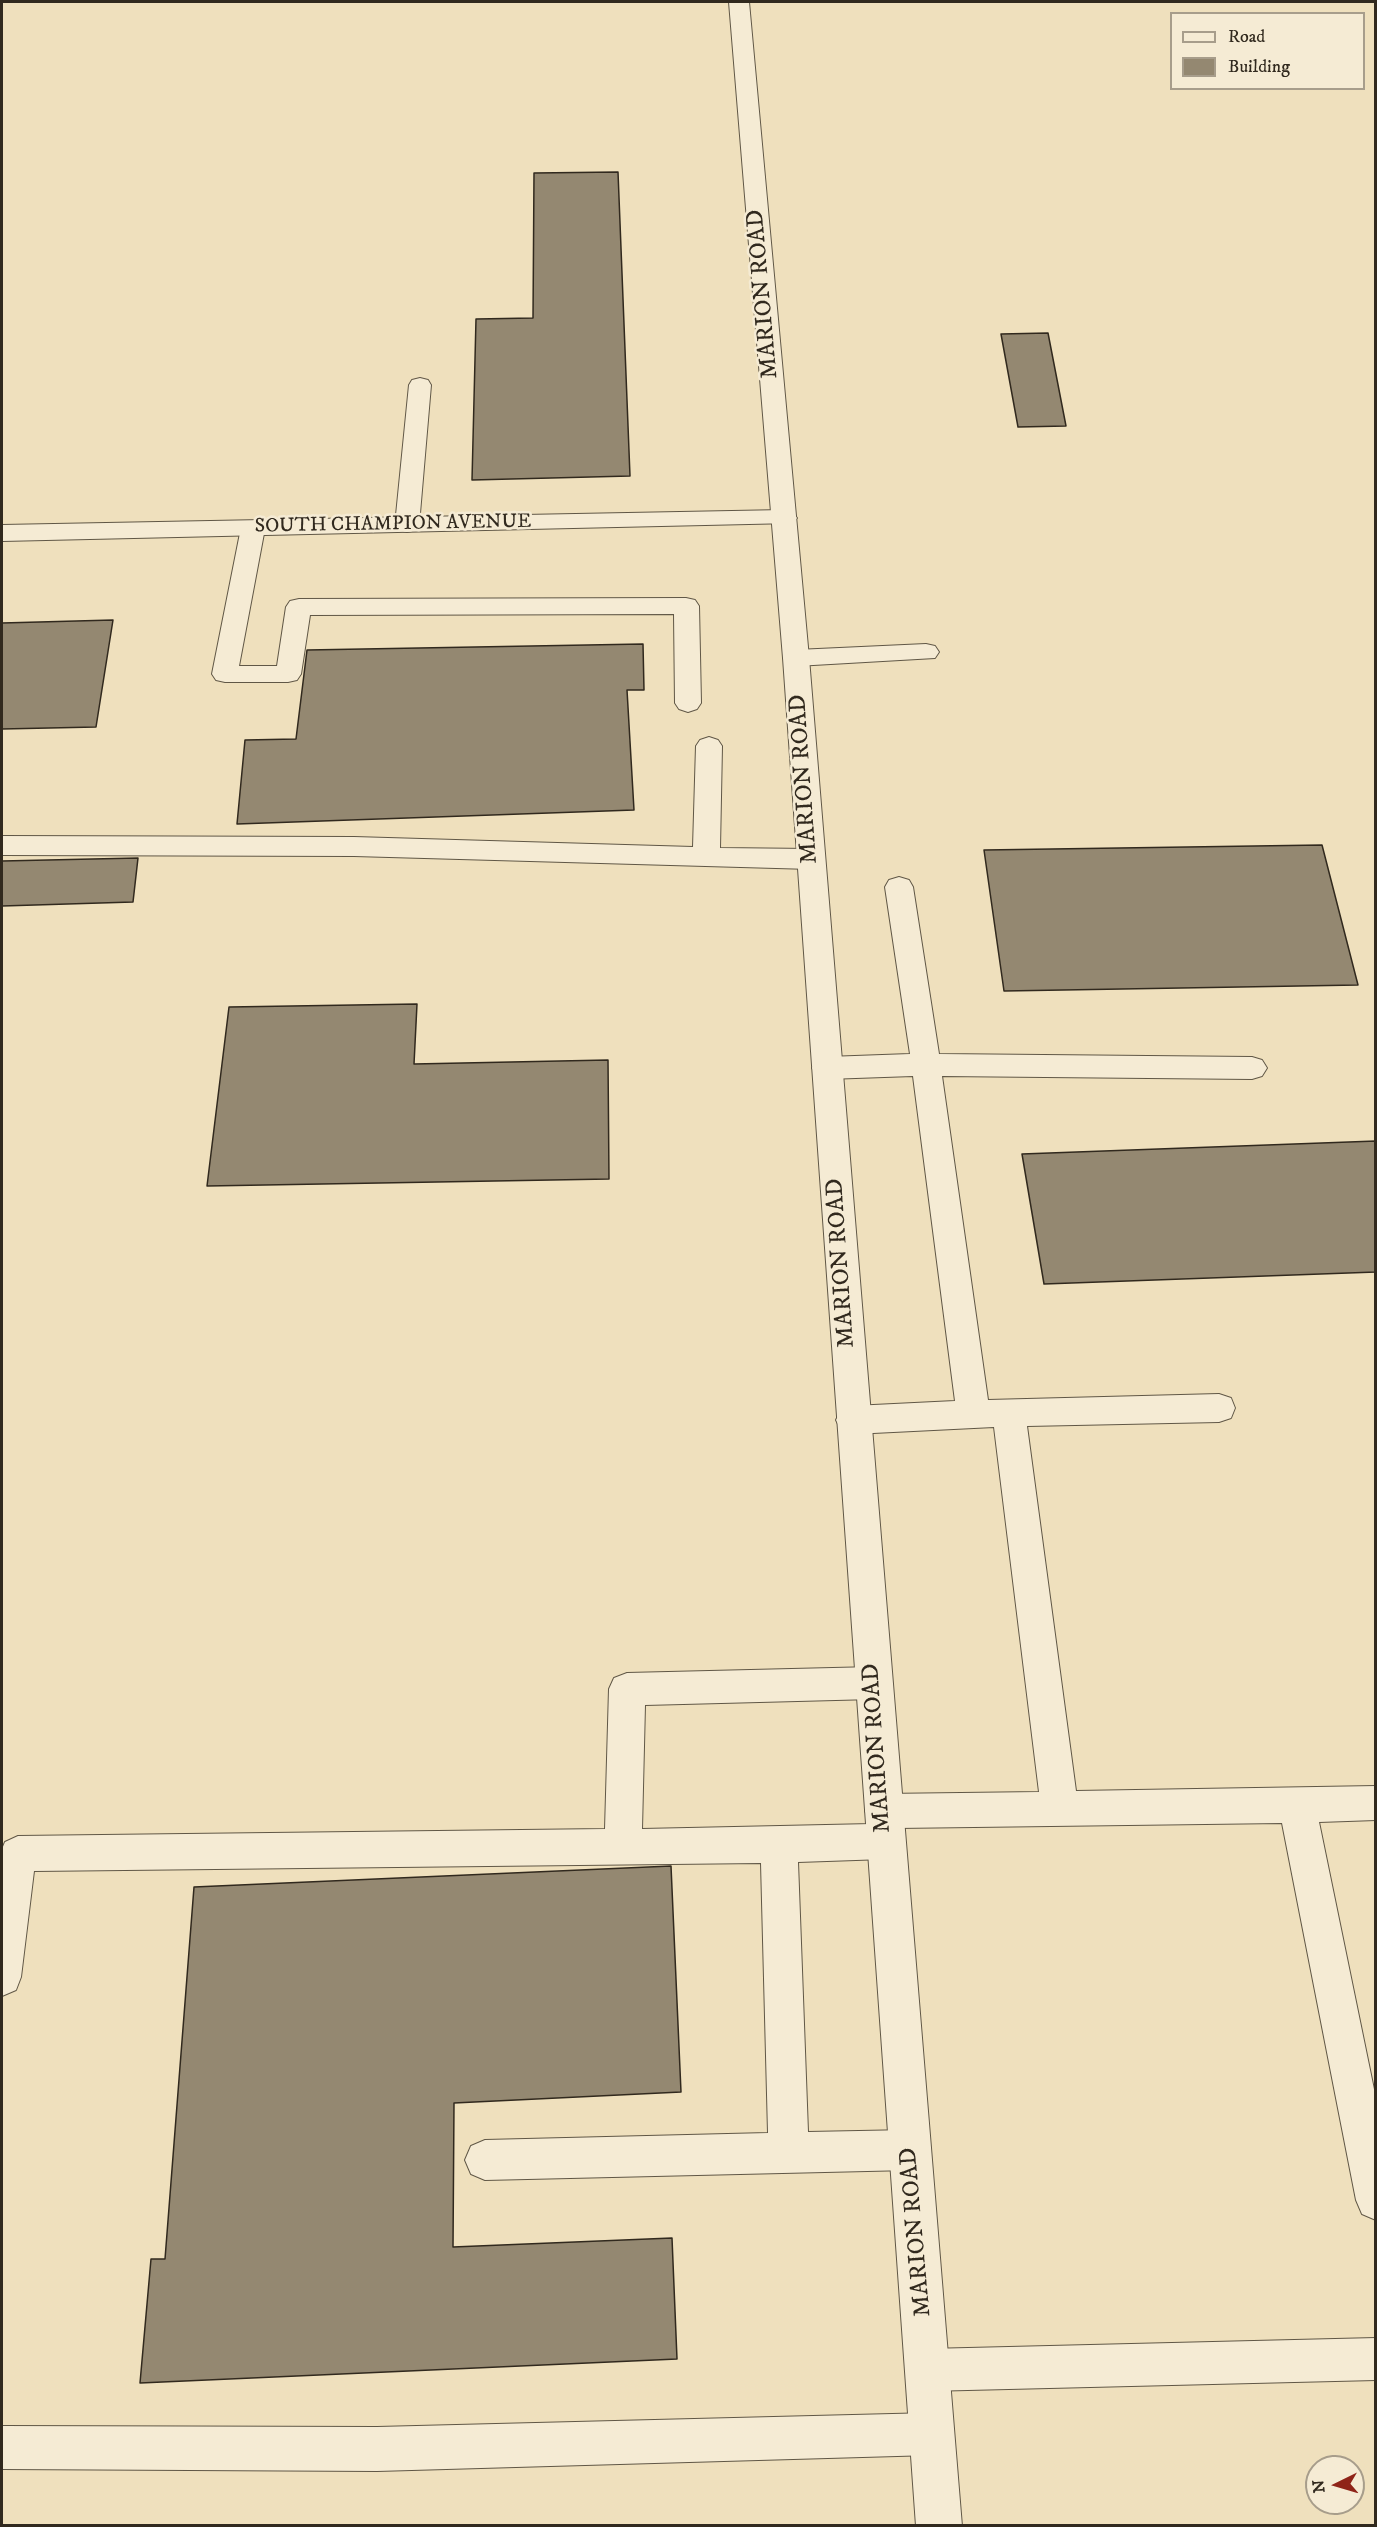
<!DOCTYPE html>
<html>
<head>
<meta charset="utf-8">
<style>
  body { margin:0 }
  #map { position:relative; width:1377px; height:2527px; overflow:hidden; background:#efe0bd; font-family:"IM FELL DW Pica",serif }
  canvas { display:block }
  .frame { position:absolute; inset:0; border:3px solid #31291e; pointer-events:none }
  .legend { position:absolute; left:1170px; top:12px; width:195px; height:78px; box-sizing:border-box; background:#f5ebd4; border:2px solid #a79d8b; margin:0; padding:8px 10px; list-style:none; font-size:18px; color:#31291e }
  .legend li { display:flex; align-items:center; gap:12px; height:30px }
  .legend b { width:30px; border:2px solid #a79d8b }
  .north { position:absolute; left:1305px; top:2455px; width:60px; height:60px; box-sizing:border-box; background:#f5ebd4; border:2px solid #a79d8b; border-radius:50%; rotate:265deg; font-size:16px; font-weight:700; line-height:24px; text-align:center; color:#31291e }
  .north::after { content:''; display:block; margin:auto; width:21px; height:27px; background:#8f2418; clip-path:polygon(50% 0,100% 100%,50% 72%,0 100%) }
</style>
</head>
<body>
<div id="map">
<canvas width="1377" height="2527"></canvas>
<div class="frame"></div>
<ul class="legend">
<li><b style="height:8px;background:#f5ebd4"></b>Road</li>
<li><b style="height:16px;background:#948871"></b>Building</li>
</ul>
<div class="north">N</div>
</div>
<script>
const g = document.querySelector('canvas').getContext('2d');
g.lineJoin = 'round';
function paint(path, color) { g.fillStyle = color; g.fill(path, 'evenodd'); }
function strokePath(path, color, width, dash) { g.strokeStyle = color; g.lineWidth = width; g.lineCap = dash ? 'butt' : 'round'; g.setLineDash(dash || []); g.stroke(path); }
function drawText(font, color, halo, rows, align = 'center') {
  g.font = font + ' "IM FELL DW Pica",serif'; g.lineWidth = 5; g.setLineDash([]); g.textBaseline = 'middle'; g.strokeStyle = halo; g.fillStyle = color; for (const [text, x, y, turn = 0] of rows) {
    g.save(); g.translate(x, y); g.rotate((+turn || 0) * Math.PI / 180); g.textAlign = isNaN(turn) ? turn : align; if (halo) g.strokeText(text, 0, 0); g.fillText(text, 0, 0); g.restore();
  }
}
const building = new Path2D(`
  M 618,172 L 630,476 L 472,480 L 476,319 L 533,318 L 534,173 Z
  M 1048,333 L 1066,426 L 1018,427 L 1001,334 Z
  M 113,620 L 96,727 L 2,729 L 2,623 Z
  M 643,644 L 644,690 L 627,690 L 634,810 L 237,824 L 245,740 L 296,739 L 307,650 Z
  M 1322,845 L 1358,985 L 1004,991 L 984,850 Z
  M 138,858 L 133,902 L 2,906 L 2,861 Z
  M 417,1004 L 414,1064 L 608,1060 L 609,1179 L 207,1186 L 229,1007 Z
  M 1376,1141 L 1376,1272 L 1044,1284 L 1022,1154 Z
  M 671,1866 L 681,2092 L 454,2103 L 453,2247 L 672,2238 L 677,2359 L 140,2383 L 151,2259 L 165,2259 L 194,1887 Z`);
paint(building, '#948871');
strokePath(building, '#31291e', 1.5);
const service = new Path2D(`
  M 420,378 L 428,380 L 431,385 L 419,525 L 416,530 L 407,532 L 398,530 L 395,525 L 409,385 L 412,380 Z
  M 253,521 L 262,523 L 265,528 L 239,666 L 277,666 L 286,607 L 290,601 L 299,599 L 686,598 L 695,600 L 699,606 L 701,703 L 697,709 L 688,712 L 679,709 L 675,703 L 674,614 L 310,615 L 301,674 L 297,680 L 288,682 L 225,682 L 216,680 L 212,674 L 241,528 L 244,523 Z
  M 926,644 L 935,646 L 939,652 L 935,658 L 796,666 L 787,664 L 783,658 L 787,652 L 796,650 Z
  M 709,737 L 718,740 L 722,746 L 720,848 L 811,849 L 821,852 L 825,859 L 821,866 L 811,869 L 354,856 L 2,855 L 2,836 L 354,837 L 693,847 L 696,746 L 700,740 Z
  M 899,877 L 909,880 L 913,887 L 939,1054 L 1252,1057 L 1262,1060 L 1267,1068 L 1262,1076 L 1252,1079 L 942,1076 L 988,1400 L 1219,1394 L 1231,1398 L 1235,1408 L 1231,1418 L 1219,1422 L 1027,1426 L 1076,1791 L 1376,1786 L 1376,1820 L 1319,1822 L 1376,2099 L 1376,2220 L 1362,2214 L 1356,2200 L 1282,1823 L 897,1828 L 904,1841 L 898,1853 L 885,1859 L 798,1862 L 808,2132 L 910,2130 L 924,2136 L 930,2150 L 924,2164 L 910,2170 L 485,2180 L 471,2174 L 465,2160 L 471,2146 L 485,2140 L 768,2133 L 761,1863 L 34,1871 L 21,1977 L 16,1990 L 2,1996 L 2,1849 L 5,1842 L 18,1836 L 605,1829 L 609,1689 L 614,1678 L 627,1673 L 874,1667 L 887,1672 L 892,1683 L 887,1694 L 874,1699 L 645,1705 L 642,1829 L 872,1824 L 865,1811 L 870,1799 L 883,1794 L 1039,1792 L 994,1427 L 853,1434 L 841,1430 L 836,1420 L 841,1410 L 853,1406 L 955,1401 L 913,1076 L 827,1079 L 817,1076 L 812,1068 L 817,1060 L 827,1057 L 910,1054 L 885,887 L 889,880 Z
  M 1376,2338 L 1376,2380 L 927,2391 L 912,2385 L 906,2370 L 912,2355 L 927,2349 Z
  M 932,2413 L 947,2419 L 953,2434 L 947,2449 L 932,2455 L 377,2471 L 2,2469 L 2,2426 L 377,2427 Z`);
const minor = new Path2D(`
  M 784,510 L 793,513 L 797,518 L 793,523 L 2,541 L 2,525 Z`);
const tertiary = new Path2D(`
  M 729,2 L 749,2 L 809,658 L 962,2526 L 916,2526 L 783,658 Z`);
strokePath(service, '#605746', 2);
strokePath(minor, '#605746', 2);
strokePath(tertiary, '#605746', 2);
paint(service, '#f5ebd4');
paint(minor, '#f5ebd4');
paint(tertiary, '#f5ebd4');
drawText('20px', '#31291e', '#f5ebd4', [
  ["SOUTH CHAMPION AVENUE",393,525,-1]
]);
drawText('24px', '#31291e', '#f5ebd4', [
  ["MARION ROAD",764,294,-95],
  ["MARION ROAD",805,779,-94],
  ["MARION ROAD",842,1263,-94],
  ["MARION ROAD",878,1748,-94],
  ["MARION ROAD",917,2232,-95]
]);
</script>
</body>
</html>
